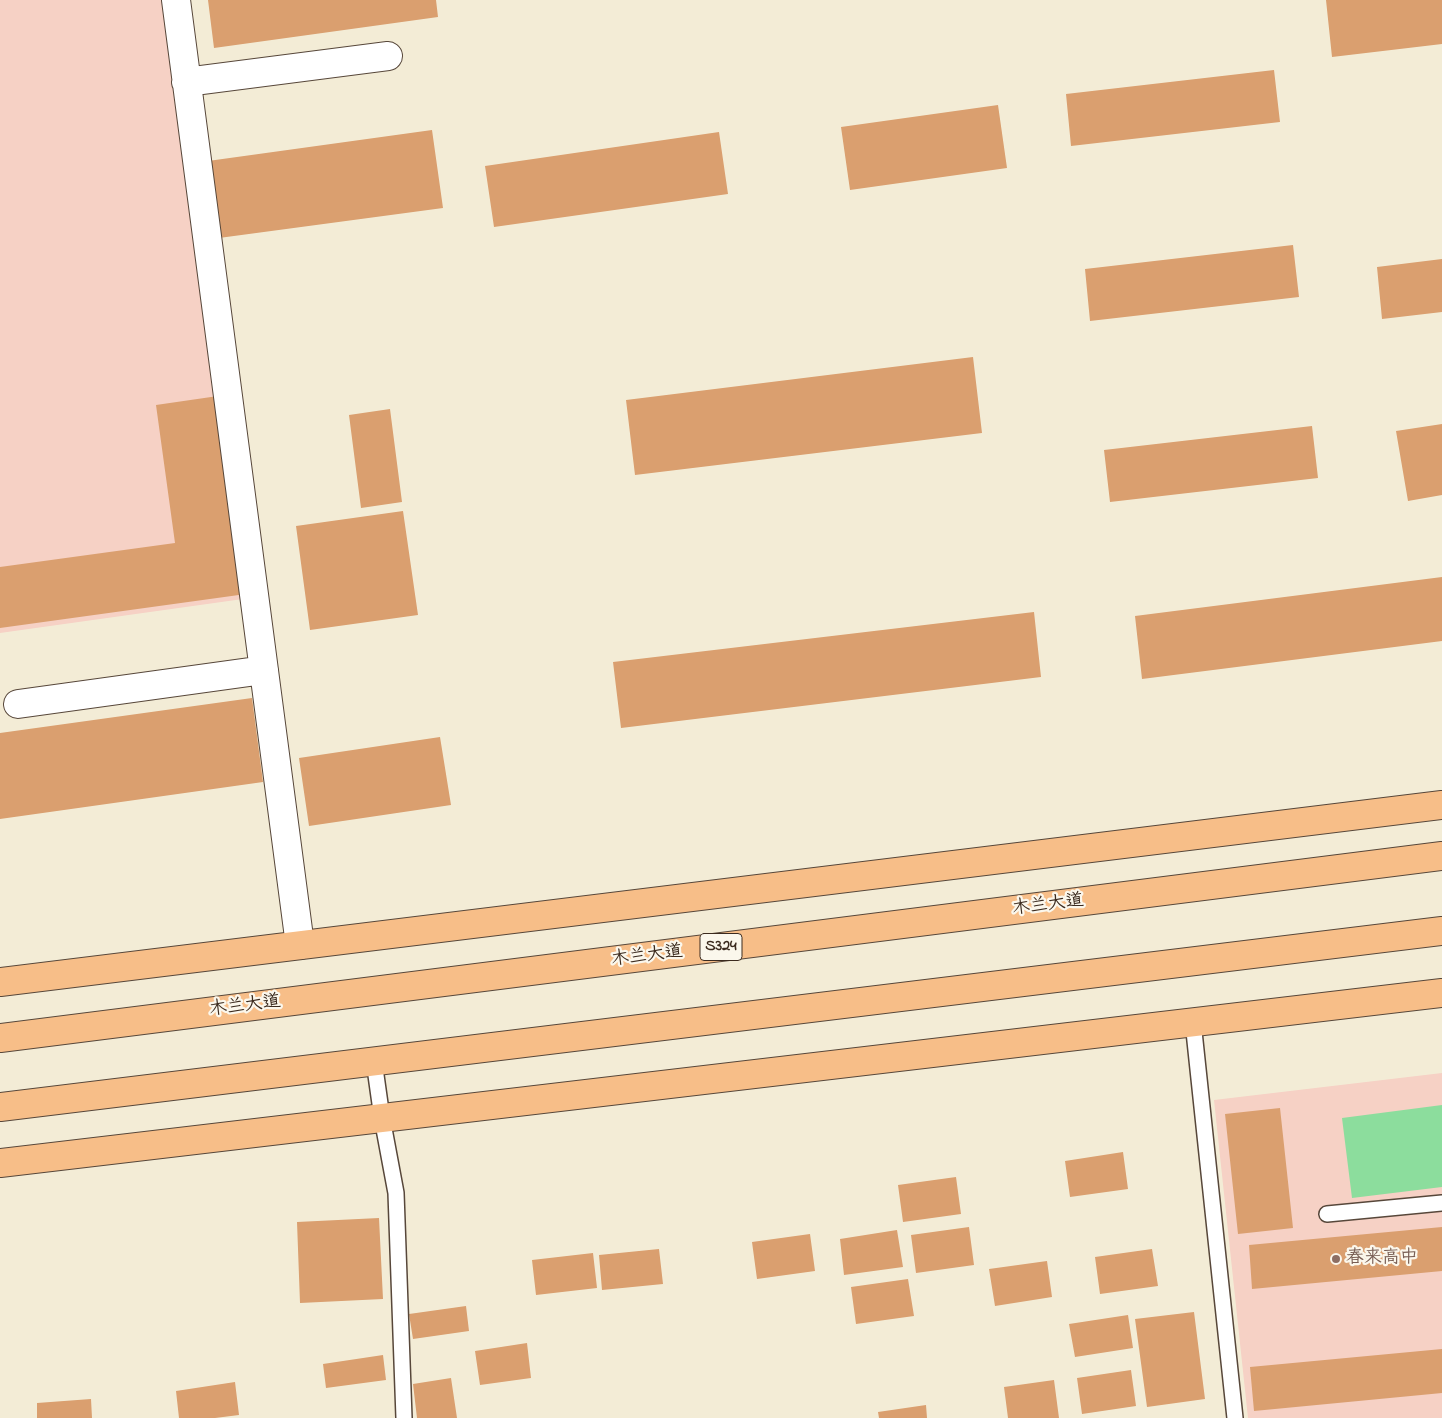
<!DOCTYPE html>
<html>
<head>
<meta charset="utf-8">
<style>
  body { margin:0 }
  canvas { display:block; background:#f3ecd6 }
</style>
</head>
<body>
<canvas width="1442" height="1418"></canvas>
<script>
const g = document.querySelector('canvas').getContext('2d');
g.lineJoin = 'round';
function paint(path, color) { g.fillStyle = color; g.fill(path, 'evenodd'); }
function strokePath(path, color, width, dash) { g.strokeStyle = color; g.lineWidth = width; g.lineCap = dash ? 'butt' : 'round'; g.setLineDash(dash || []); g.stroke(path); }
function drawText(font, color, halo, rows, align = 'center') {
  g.font = font + ' "Indie Flower","LXGW WenKai TC",sans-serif'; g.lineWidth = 4.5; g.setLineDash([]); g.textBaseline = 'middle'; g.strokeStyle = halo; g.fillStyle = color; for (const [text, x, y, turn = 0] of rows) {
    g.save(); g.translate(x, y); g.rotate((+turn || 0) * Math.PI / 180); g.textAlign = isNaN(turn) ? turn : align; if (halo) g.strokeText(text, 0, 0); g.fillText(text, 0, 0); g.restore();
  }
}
paint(new Path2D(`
  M 0,0 L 166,0 L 250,598 L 0,633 Z
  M 1442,1073 L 1442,1418 L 1248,1418 L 1214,1100 Z`), '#f6d1c5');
paint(new Path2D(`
  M 1442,1105 L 1442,1187 L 1352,1198 L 1342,1118 Z`), '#8cdd9d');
paint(new Path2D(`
  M 208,0 L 436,0 L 438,17 L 214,48 Z
  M 1326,0 L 1442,0 L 1442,44 L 1332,57 Z
  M 1274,70 L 1280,122 L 1071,146 L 1066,94 Z
  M 998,105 L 1007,168 L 850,190 L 841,127 Z
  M 432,130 L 443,208 L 219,238 L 208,161 Z
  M 719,132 L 728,194 L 494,227 L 485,166 Z
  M 1293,245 L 1299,297 L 1090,321 L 1085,269 Z
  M 1442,259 L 1442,312 L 1382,319 L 1377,267 Z
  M 973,357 L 982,433 L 635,475 L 626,400 Z
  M 218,396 L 246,594 L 0,628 L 0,567 L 175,543 L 156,405 Z
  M 390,409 L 402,502 L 361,508 L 349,415 Z
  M 1442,424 L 1442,495 L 1408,501 L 1396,431 Z
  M 1312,426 L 1318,478 L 1110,502 L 1104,450 Z
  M 403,511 L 418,615 L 310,630 L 296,526 Z
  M 1442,577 L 1442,641 L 1142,679 L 1135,616 Z
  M 1034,612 L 1041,677 L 621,728 L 613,662 Z
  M 252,698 L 263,782 L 0,819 L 0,733 Z
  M 440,737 L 451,805 L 309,826 L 299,758 Z
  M 1280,1108 L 1293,1228 L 1238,1234 L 1225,1114 Z
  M 1123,1152 L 1128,1189 L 1070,1197 L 1065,1161 Z
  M 956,1177 L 961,1214 L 903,1222 L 898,1185 Z
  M 379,1218 L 383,1299 L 300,1303 L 297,1222 Z
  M 969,1227 L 974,1265 L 916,1273 L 911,1235 Z
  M 1442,1227 L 1442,1271 L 1252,1289 L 1249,1245 Z
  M 897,1230 L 903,1267 L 844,1275 L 840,1239 Z
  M 810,1234 L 815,1271 L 757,1279 L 752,1242 Z
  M 659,1249 L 663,1284 L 602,1290 L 599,1255 Z
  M 1152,1249 L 1158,1286 L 1100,1294 L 1095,1257 Z
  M 593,1253 L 597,1288 L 536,1295 L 532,1260 Z
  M 1047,1261 L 1052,1297 L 995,1306 L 989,1269 Z
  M 908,1279 L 914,1316 L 856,1324 L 851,1287 Z
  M 466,1306 L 469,1331 L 413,1339 L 409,1314 Z
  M 1194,1312 L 1205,1399 L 1147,1407 L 1135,1319 Z
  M 1128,1315 L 1133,1348 L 1075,1357 L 1069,1324 Z
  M 527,1343 L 531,1378 L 480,1385 L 475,1351 Z
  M 1442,1349 L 1442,1393 L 1254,1411 L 1250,1367 Z
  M 383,1355 L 386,1380 L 326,1388 L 323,1364 Z
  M 1131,1370 L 1136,1406 L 1082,1414 L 1077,1378 Z
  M 451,1378 L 457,1418 L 417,1418 L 413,1384 Z
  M 1054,1380 L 1059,1418 L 1008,1418 L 1004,1387 Z
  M 235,1382 L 239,1415 L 215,1418 L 179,1418 L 176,1391 Z
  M 91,1399 L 92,1418 L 37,1418 L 37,1403 Z
  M 926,1405 L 927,1418 L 879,1418 L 878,1412 Z`), '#da9f6f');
const service = new Path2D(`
  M 1193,1022 L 1235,1418
  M 374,1061 L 382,1118 L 396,1193 L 404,1418
  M 1327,1214 L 1442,1203`);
const minor = new Path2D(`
  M 176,0 L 300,945
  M 186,82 L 388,56
  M 18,704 L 264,670`);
const primary = new Path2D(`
  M 0,982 L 1442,805
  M 0,1038 L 1442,856
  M 0,1107 L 1442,931
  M 0,1163 L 1442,993`);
strokePath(service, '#57473a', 18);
strokePath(minor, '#57473a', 30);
strokePath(primary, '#57473a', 30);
strokePath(service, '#fff', 15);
strokePath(minor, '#fff', 28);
strokePath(primary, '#f7be88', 28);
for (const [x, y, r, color] of [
  [1336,1259,5,"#8d6e63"]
]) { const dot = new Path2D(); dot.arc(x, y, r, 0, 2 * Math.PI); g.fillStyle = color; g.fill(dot); strokePath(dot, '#fbf7ec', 2); }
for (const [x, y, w] of [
  [721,947,42]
]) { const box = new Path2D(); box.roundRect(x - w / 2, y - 13.5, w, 27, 4); g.fillStyle = '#fbf7ec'; g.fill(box); strokePath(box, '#3b2a1e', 1); }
drawText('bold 16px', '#3b2a1e', null, [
  ["S324",721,947]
]);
drawText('18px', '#3b2a1e', '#fbf7ec', [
  ["木兰大道",1048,906,-7],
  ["木兰大道",647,957,-7],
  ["木兰大道",245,1007,-7]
]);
drawText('18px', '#785e54', '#fbf7ec', [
  ["春来高中",1346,1259]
], 'left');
</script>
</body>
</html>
